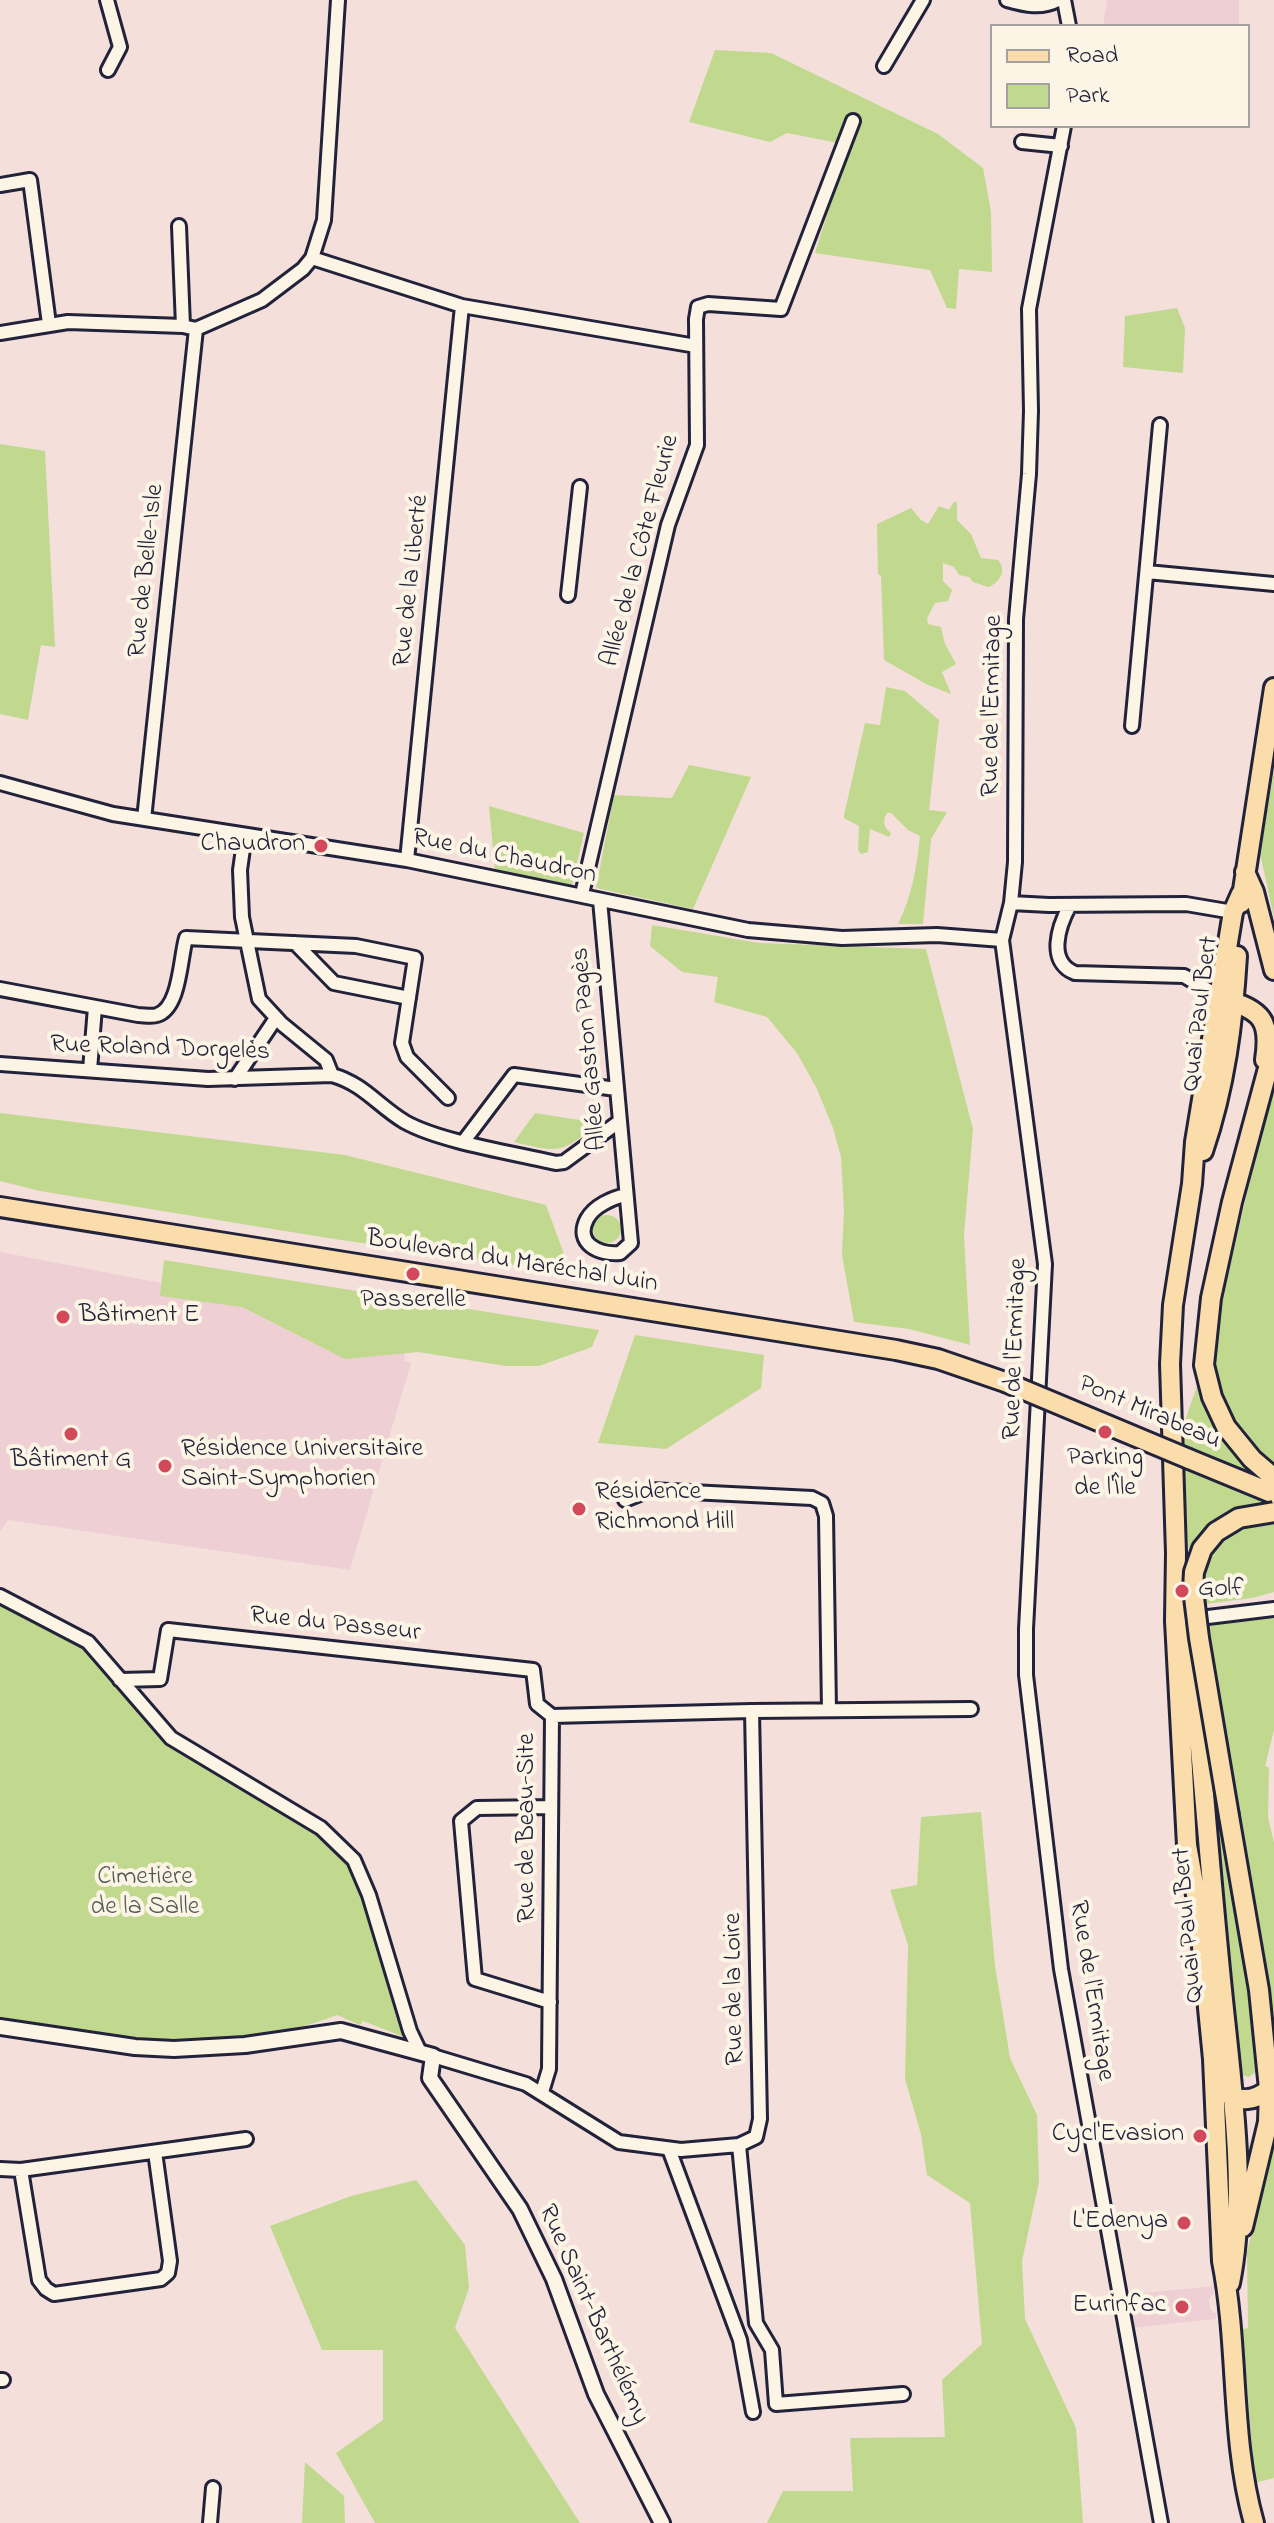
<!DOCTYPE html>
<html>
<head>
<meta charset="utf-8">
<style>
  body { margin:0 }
  #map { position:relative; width:1274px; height:2523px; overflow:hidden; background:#f4dfdb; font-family:"Indie Flower",sans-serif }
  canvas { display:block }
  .legend { position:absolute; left:990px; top:24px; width:260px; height:104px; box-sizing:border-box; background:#fcf5e5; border:2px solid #a5a1a1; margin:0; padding:10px 14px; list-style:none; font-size:24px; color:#22223b }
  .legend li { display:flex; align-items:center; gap:16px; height:40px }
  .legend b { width:40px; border:2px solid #a5a1a1 }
</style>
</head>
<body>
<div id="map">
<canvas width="1274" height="2523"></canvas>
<ul class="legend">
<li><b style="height:10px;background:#faddab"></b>Road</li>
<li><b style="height:22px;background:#c0d98f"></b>Park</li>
</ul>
</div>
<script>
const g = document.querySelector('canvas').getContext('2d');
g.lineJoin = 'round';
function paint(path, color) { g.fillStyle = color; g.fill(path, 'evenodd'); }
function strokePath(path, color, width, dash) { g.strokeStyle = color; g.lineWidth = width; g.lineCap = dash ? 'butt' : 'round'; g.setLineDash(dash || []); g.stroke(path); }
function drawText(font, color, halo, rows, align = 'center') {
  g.font = font + ' "Indie Flower",sans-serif'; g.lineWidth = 8; g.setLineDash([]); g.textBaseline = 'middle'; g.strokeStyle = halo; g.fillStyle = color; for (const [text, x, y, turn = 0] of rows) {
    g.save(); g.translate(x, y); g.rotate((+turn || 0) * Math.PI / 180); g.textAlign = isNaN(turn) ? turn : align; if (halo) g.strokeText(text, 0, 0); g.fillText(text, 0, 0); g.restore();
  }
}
paint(new Path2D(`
  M 1107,0 L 1239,0 L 1239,26 L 1103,26 Z
  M 0,1252 L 223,1295 L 406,1345 L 404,1361 L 411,1363 L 350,1570 L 8,1520 L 0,1532 Z
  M 1214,2286 L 1214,2293 L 1209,2299 L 1210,2309 L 1216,2314 L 1216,2319 L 1130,2328 L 1124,2295 Z`), '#eed0d4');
paint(new Path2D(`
  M 715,50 L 771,53 L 938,134 L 983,168 L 991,212 L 992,272 L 959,269 L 956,309 L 947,308 L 930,270 L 815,253 L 849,145 L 787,133 L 770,142 L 689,122 Z
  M 1177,308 L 1185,328 L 1183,373 L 1123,367 L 1125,316 Z
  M 0,444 L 45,451 L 55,647 L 41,645 L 28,720 L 0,714 Z
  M 954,502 L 957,502 L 957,520 L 971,534 L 981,558 L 998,560 C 1007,570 1000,583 988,587 L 973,582 L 969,577 L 959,575 L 954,567 L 943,563 L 943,581 L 952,590 L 948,601 L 935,603 L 927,618 L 928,624 L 941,627 L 945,644 L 956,664 L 942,672 L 951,694 L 928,685 L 884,660 L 881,576 L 878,574 L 877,524 L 911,508 L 921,520 L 928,524 L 939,506 L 949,510 Z
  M 886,687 L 905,691 L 939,720 L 929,810 L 947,812 L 931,839 L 923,924 L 898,924 C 912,896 917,866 920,836 L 908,830 L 891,813 L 887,813 C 882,821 884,828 891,833 L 889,837 L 870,829 L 868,852 L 861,854 L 858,850 L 859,826 L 844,818 L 844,815 L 865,723 L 880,725 Z
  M 689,765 L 751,777 L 693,909 L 596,888 L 614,795 L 672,798 Z
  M 1274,770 L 1274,918 L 1260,853 Z
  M 489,806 L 584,833 L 572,885 L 495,870 Z
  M 652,925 L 759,943 L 926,949 L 973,1129 L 964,1235 L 970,1345 L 909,1329 L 854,1322 L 842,1255 L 844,1210 L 841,1157 L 833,1128 L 817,1089 L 797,1053 L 767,1017 L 714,1002 L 718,977 L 682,972 L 650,946 Z
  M 1274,1077 L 1274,1592 L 1252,1598 L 1205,1604 L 1188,1546 L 1182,1430 L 1214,1335 Z
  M 0,1113 L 345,1155 L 546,1205 L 571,1273 L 334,1239 L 40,1191 L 0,1181 Z
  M 535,1113 L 598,1123 C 562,1154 559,1153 514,1142 Z
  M593 1229a14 14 0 1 1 28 0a14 14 0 1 1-28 0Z
  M 164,1260 L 599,1330 L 592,1347 L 539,1366 L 506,1366 L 418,1352 L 345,1359 L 242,1307 L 160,1296 Z
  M 635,1335 L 764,1355 L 761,1388 L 666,1449 L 598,1443 Z
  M 0,1604 L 52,1626 L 83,1646 L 166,1742 L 306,1824 L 346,1862 L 366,1901 L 406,2036 L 404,2037 L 363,2021 L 360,2025 L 337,2015 C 229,2057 111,2037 0,2017 Z
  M 1264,1616 L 1274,1617 L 1274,1730 L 1265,1766 L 1269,1768 L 1268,1817 L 1274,1843 L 1274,2019 L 1203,1625 Z
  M 981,1812 L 995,1966 L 1010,2058 L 1037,2115 L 1039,2182 L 1022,2261 L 1025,2319 L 1076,2428 L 1083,2523 L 767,2523 L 783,2491 L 853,2491 L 850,2438 L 945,2437 L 942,2380 L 982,2344 L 970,2203 L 927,2175 L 921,2134 L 905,2079 L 908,1945 L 890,1890 L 917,1885 L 921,1817 Z
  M 1213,1814 L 1222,1826 L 1260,2061 L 1256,2072 L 1249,2077 L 1241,2075 L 1237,2067 Z
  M 1274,2143 L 1274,2478 L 1255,2483 L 1242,2329 L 1248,2328 L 1247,2252 Z
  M 416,2180 L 465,2245 L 469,2288 L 455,2328 L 580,2523 L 375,2523 L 336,2453 L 383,2420 L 383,2350 L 322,2350 L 270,2226 L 351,2196 Z
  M 305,2462 L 344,2496 L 345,2523 L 302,2523 Z`), '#c0d98f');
const minor = new Path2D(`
  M 107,0 L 120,47 L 108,70
  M 1007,0 C 1025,5 1041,9 1058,0
  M 1064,0 L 1069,26
  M 884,66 L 923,0
  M 1064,126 L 1029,309 L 1031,411 L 1029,474 L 1016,619 L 1015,862 L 1011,903 L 1002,940 L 1045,1264 L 1026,1629 L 1026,1675 L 1061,1969 L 1161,2523
  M 1022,142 L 1061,146
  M 0,185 L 30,180 L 49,324
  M 179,226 L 183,326
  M 312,258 L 462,306 L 696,346
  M 0,333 L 68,322 L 183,326 L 196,329 L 262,300 L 303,269 L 312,258 L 324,220 L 338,0
  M 1147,572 L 1274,584
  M 568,595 L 580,487
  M 1132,726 L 1160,425
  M 0,783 L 113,814 L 407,860 L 748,930 L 842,938 L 937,935 L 1002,940
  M 144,819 L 196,329
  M 245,835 L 240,870 L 242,917 L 259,999 L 282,1024 L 326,1060 L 332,1075
  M 407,860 L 462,306
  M 582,894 L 668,525 L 697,445 L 696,319 L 698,307 L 708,304 L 781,309 L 853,121
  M 600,900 L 631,1243 L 620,1253 C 600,1255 574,1244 587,1219 C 594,1206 612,1198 626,1195
  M 1011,903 L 1049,905 L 1186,904 L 1233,912
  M 1070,905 C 1058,927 1047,962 1075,973 L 1184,976 L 1220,997
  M 295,943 L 334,983 L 409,998
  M 0,989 L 138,1015 C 144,1015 152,1017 157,1015 C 180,1008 180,959 186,938 L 356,946 L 415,958 L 402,1043 L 407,1057 L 448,1098
  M 0,1064 L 208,1079 L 332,1075 C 364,1084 378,1106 405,1122 C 441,1142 514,1153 556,1163 L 564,1162 L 620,1121
  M 90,1070 L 95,1007
  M 235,1079 L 276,1018
  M 464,1141 L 514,1075 L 616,1089
  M 625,1500 L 650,1490 L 812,1498 L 822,1503 L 826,1516 L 829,1710
  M 0,1596 L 88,1642 L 171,1738 L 321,1828 L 354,1860 L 369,1895 L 410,2031 L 420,2052
  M 1175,1621 L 1274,1609
  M 120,1680 L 160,1679 L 168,1630 L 533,1670 L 537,1704 L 552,1716
  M 550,1807 L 477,1808 L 461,1821 L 475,1979 L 550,2002
  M 433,2056 L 526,2084 L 619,2142 L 681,2150 L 739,2145 L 756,2137 L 760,2119 L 752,1711
  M 542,2092 L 549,2069 L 552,1716 L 752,1711 L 971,1709
  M 739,2145 L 756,2323 L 772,2350 L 776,2404 L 903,2394
  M 669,2149 L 740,2340 L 753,2412
  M 0,2169 L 21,2170 L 246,2139
  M 21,2170 L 39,2280 L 46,2289 L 54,2294 L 161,2279 L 168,2273 L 170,2261 L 155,2152
  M 0,2380 L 3,2380
  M 210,2523 L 213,2488`);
const tertiary = new Path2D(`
  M 0,2027 L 135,2047 L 174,2049 L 245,2045 L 341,2031 L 433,2056 L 430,2078 L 520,2209 L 554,2279 L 596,2394 L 662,2523`);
const primary = new Path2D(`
  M 1245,872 L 1254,892 L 1274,970
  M 1241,894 L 1233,912 L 1195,1142 L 1192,1184 L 1173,1305 L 1170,1364 L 1176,1553 L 1175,1621 L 1187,1845 L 1198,1906 L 1213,2059 L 1222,2261 C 1239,2347 1230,2438 1254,2523
  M 1241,903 L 1274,688
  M 1225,999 C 1262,1011 1271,1020 1265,1060
  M 1274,1046 L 1232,1202 L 1211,1298 L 1204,1365 L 1212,1397 L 1226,1427 L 1252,1459 L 1274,1478
  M 1203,1151 C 1225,1087 1233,1023 1237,956
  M 0,1207 L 896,1350 L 938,1359 L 1005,1382
  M 1189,1459 L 1274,1494
  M 1186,1631 L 1195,1692 C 1204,1791 1212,1891 1222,1990 C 1231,2081 1248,2193 1230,2283
  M 1229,1816 L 1259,1990 L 1269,2089 L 1268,2122 L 1243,2227
  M 1225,2092 C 1240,2103 1255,2101 1269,2089`);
strokePath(minor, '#22223b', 18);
strokePath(tertiary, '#22223b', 20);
strokePath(primary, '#22223b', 24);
strokePath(minor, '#fcf5e5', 12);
strokePath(tertiary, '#fcf5e5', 14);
strokePath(primary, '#faddab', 18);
const primaryBridge = new Path2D(`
  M 1005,1382 L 1189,1459
  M 1229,1816 L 1199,1638 L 1193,1589 L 1194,1572 L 1202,1549 L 1216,1532 L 1239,1518 L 1274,1512`);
strokePath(primaryBridge, '#22223b', 24, []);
strokePath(primaryBridge, '#faddab', 18);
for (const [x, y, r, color] of [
  [321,846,8,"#d1495b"],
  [413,1274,8,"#d1495b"],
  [63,1317,8,"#d1495b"],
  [1105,1432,8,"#d1495b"],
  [71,1434,8,"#d1495b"],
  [165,1466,8,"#d1495b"],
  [579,1509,8,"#d1495b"],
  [1182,1591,8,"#d1495b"],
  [1200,2136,8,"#d1495b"],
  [1184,2223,8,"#d1495b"],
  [1182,2307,8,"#d1495b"]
]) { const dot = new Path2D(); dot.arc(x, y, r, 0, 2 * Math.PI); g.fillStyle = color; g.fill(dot); strokePath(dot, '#fcf5e5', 3); }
drawText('26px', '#22223b', '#fcf5e5', [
  ["Allée de la Côte Fleurie",642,551,-75],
  ["Rue de Belle-Isle",148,571,-84],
  ["Rue de la Liberté",413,581,-84],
  ["Rue de l'Ermitage",994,706,-89],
  ["Rue du Chaudron",504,858,12],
  ["Quai Paul Bert",1202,1014,-83],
  ["Allée Gaston Pagès",591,1049,-95],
  ["Rue Roland Dorgelès",160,1050,2],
  ["Boulevard du Maréchal Juin",512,1263,9],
  ["Rue de l'Ermitage",1017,1349,-88],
  ["Pont Mirabeau",1149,1414,23],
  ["Rue du Passeur",335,1626,6],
  ["Rue de Beau-Site",529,1828,-90],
  ["Quai Paul Bert",1190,1925,-95],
  ["Rue de la Loire",736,1989,-91],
  ["Rue de l'Ermitage",1090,1991,81],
  ["Rue Saint-Barthélémy",592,2315,66]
]);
drawText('26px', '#22223b', '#fcf5e5', [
  ["Chaudron",305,846],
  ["Passerelle",413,1302,"center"],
  ["Bâtiment E",79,1317,"left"],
  ["Résidence Universitaire",181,1451,"left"],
  ["Saint-Symphorien",181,1481,"left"],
  ["Parking",1105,1460,"center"],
  ["de l'Île",1105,1490,"center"],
  ["Bâtiment G",71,1462,"center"],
  ["Résidence",595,1494,"left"],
  ["Richmond Hill",595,1524,"left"],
  ["Golf",1198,1591,"left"],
  ["Cycl'Evasion",1184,2136],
  ["L'Edenya",1168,2223],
  ["Eurinfac",1166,2307]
], 'right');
drawText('26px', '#515954', '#fcf5e5', [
  ["Cimetière",145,1879],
  ["de la Salle",145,1909]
]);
</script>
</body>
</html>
